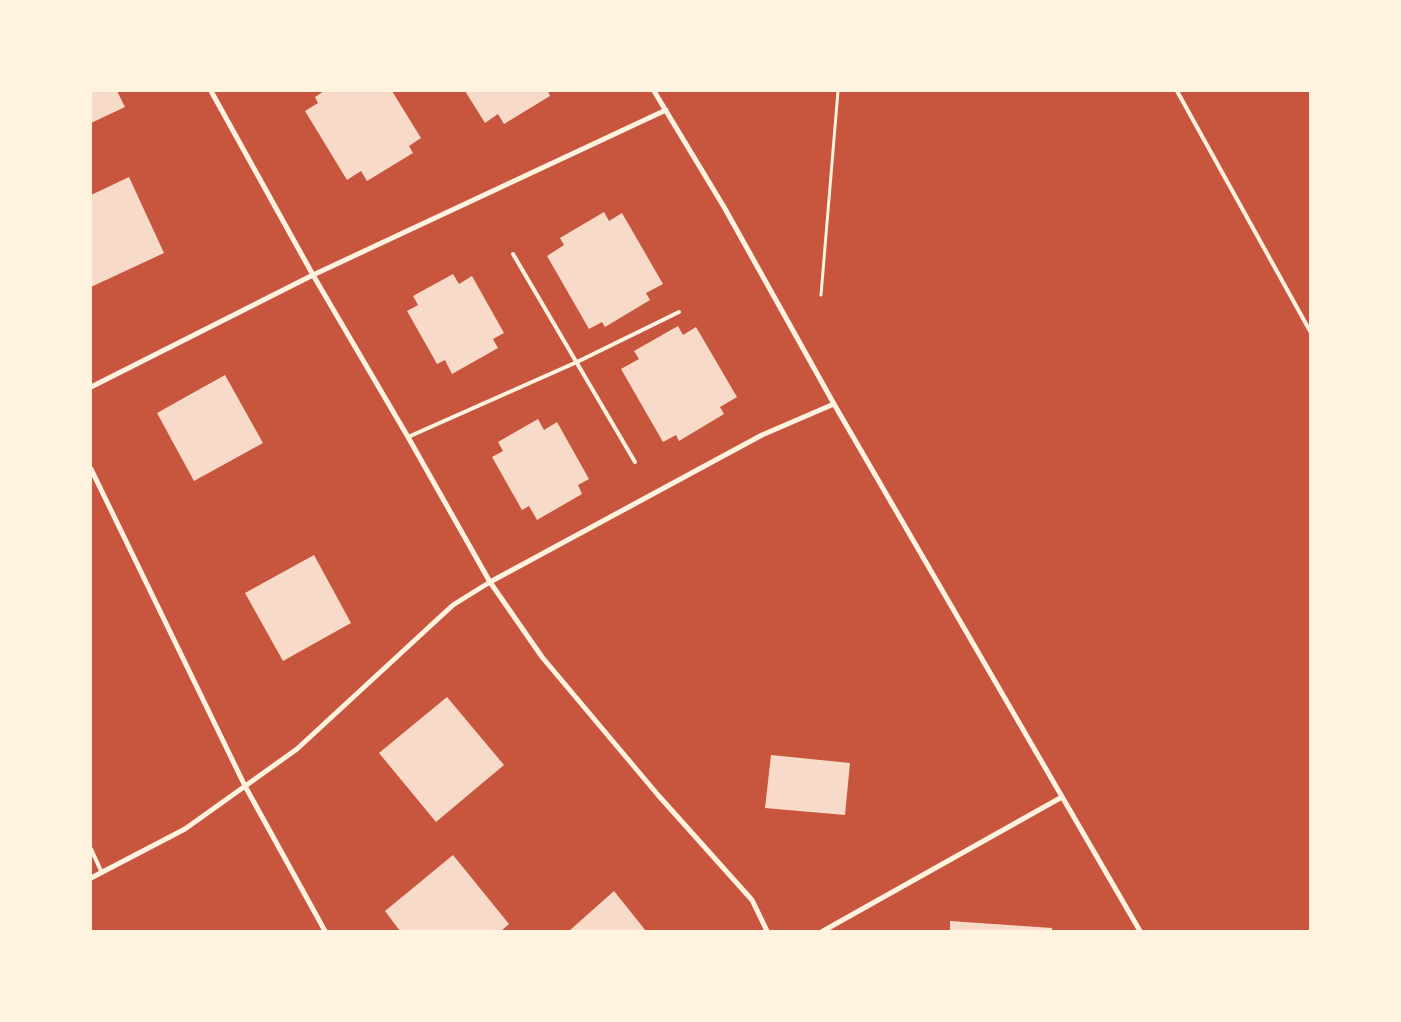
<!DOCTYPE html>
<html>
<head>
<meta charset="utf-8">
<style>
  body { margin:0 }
  #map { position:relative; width:1401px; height:1022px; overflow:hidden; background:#c8553d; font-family:"Nunito Sans",sans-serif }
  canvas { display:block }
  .frame { position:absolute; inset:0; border:92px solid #fff3e0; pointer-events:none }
</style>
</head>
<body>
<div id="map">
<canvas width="1401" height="1022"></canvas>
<div class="frame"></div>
</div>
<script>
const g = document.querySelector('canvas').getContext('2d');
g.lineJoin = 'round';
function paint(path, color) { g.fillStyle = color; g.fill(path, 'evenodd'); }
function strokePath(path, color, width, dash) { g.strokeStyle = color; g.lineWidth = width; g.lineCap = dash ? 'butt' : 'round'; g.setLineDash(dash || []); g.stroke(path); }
paint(new Path2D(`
  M 91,91 L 117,91 L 125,107 L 91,123 Z
  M 324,91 L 392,91 L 421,138 L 409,146 L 413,153 L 367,181 L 361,171 L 347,180 L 305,111 L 318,103 L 315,97 Z
  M 465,91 L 548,91 L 550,96 L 504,124 L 498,114 L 485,123 Z
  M 129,177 L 164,253 L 91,287 L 91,195 Z
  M 604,212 L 609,221 L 622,213 L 663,284 L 646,293 L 650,300 L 605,327 L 602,322 L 589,329 L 547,256 L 564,245 L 560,238 Z
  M 453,274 L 459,284 L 472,276 L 504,333 L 493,339 L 498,348 L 452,374 L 445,360 L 437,364 L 407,311 L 418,305 L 413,296 Z
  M 678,326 L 683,335 L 696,327 L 737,397 L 720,407 L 724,414 L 679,441 L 676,435 L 663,442 L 621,369 L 639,359 L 634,351 Z
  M 225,375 L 263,443 L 194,481 L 157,413 Z
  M 538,419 L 544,430 L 557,422 L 589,479 L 578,485 L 582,494 L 537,520 L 529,506 L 522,510 L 492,457 L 503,451 L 498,442 Z
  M 314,555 L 351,623 L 283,661 L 245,593 Z
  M 447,697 L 504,765 L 436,822 L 379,753 Z
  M 771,755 L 850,763 L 845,815 L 765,808 Z
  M 453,855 L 509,924 L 501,931 L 400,931 L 385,911 Z
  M 614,891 L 646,931 L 569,931 Z
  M 950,921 L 1052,928 L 1052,931 L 950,931 Z`), '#f7dbc8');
strokePath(new Path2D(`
  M 821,295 L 838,91`), '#fff3e0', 3);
strokePath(new Path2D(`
  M 1177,91 L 1310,331
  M 513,254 L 635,462
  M 408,437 L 577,362 L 679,312
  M 91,849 L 102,873`), '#fff3e0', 4);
strokePath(new Path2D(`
  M 211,91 L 313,275 L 408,437 L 490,582 L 542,657 L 658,795 L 752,900 L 767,931
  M 91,387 L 313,275 L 666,110
  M 834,404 L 1140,931
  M 91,469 L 245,786 L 325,931
  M 91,878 L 185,829 L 297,749 L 453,605 L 490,582 L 762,435 L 834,404 L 724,207 L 654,91
  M 823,931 L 1062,797`), '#fff3e0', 5);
</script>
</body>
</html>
